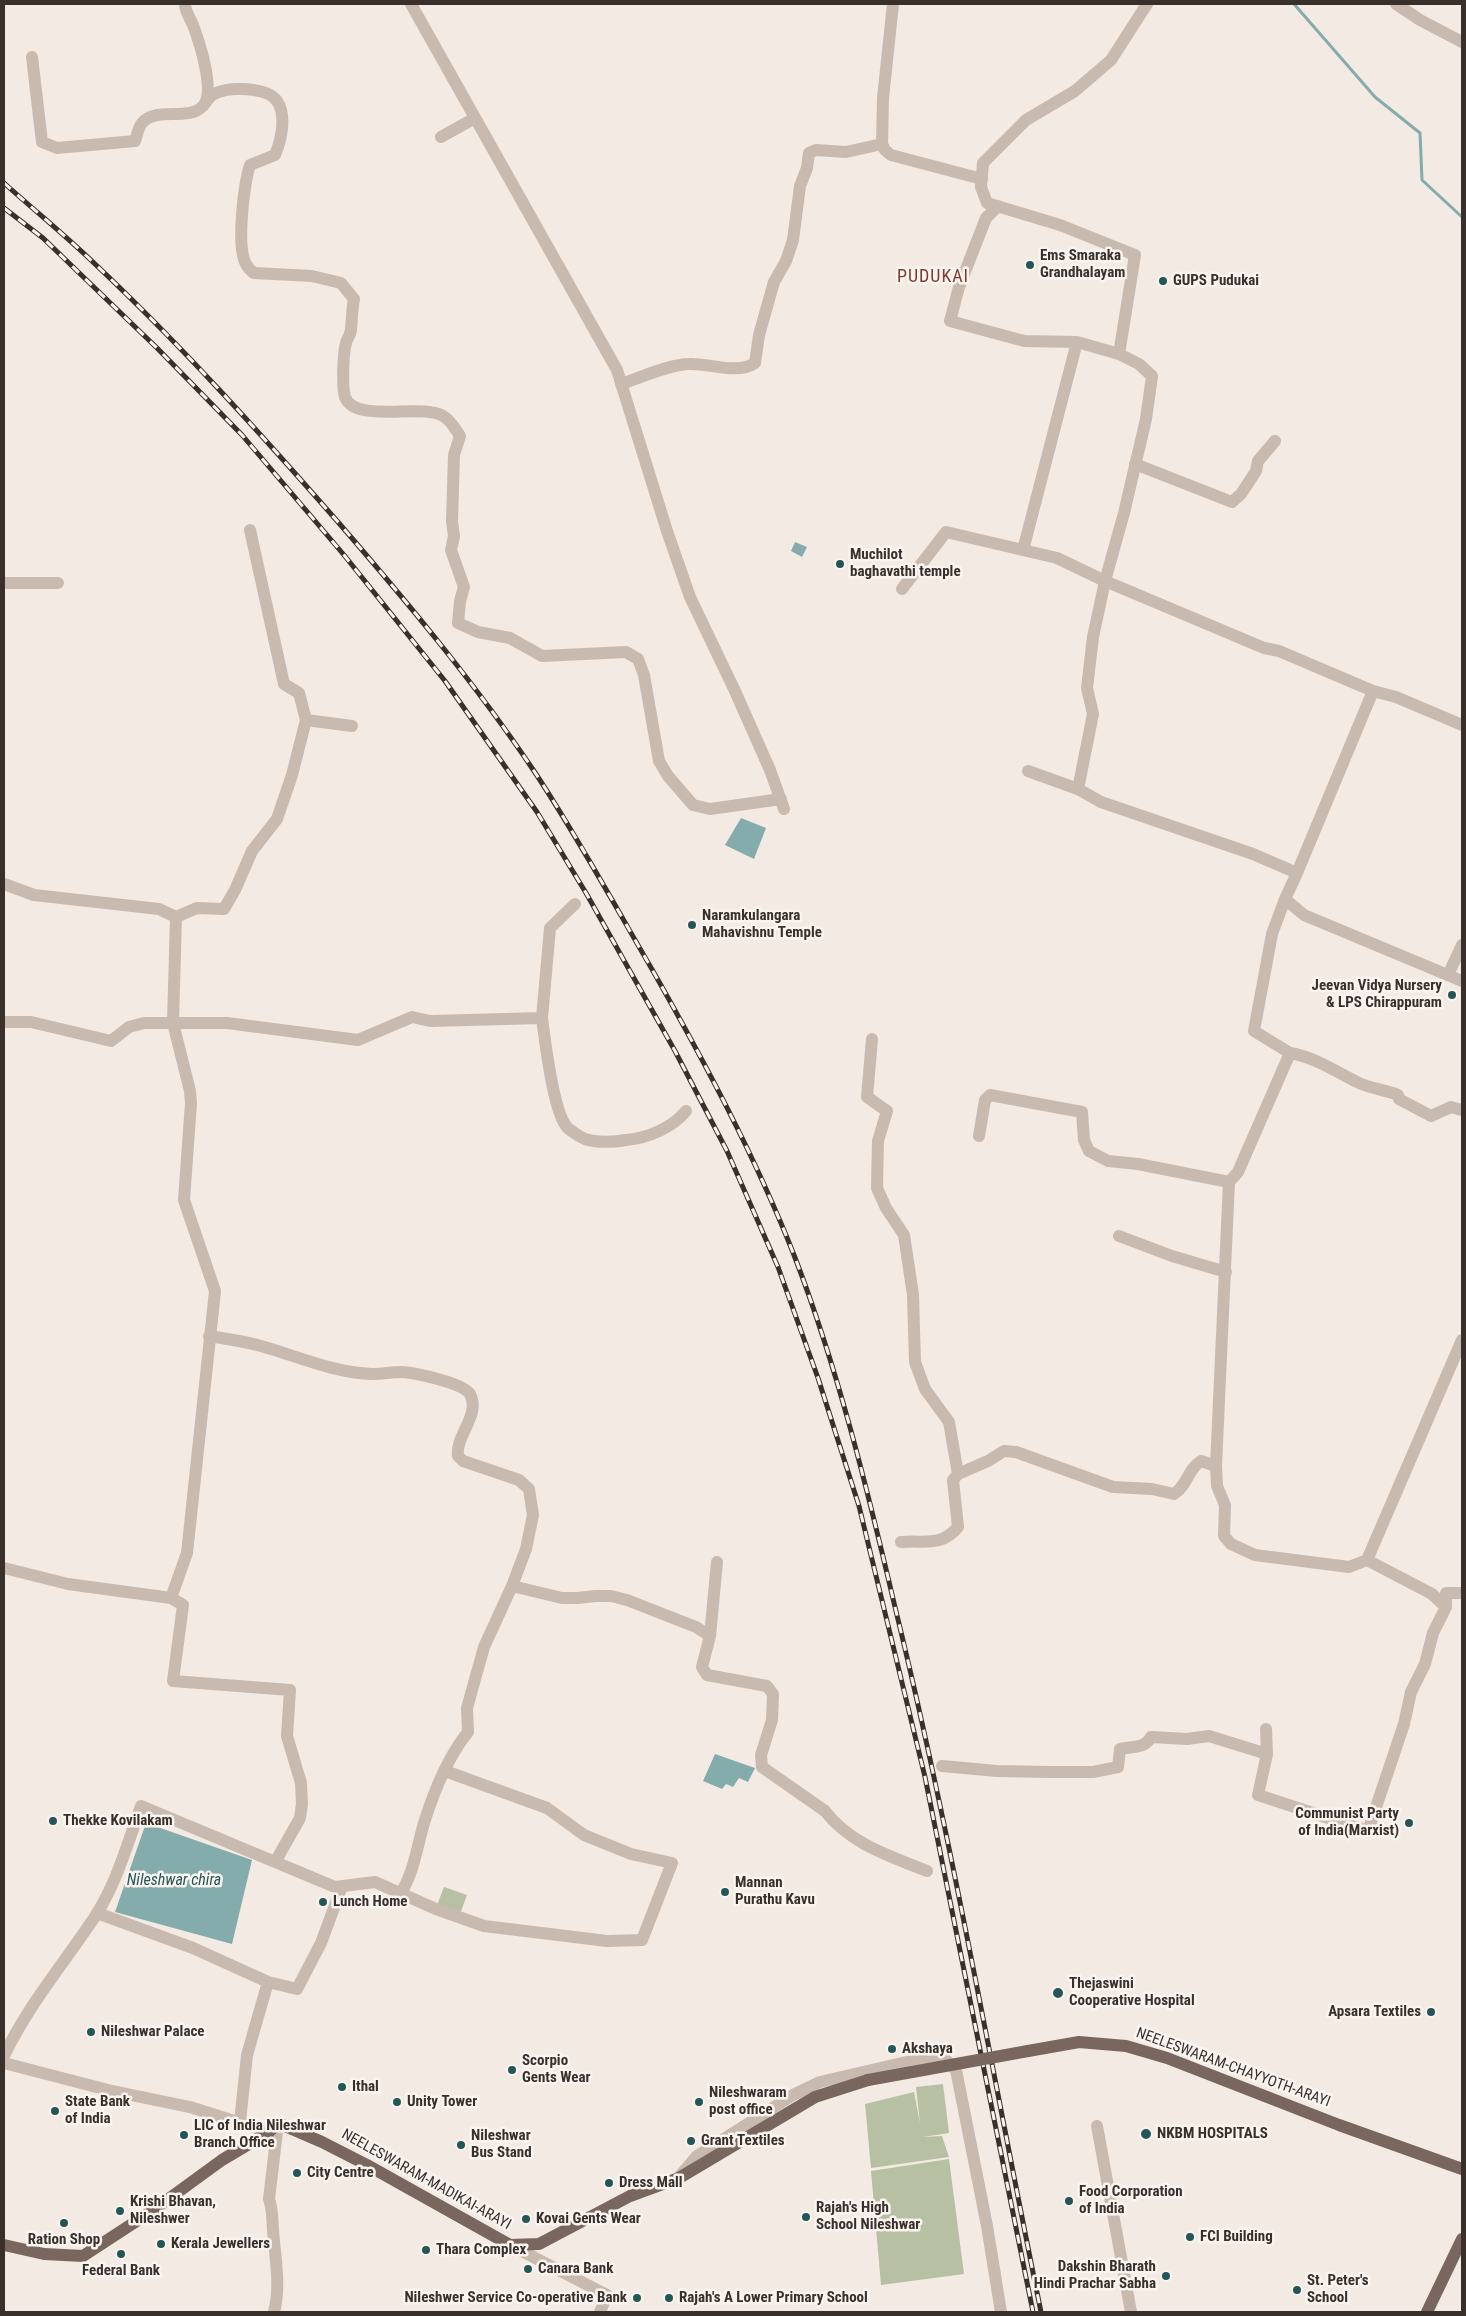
<!DOCTYPE html>
<html>
<head>
<meta charset="utf-8">
<style>
  body { margin:0 }
  #map { position:relative; width:1466px; height:2316px; overflow:hidden; background:#f2eae3; font-family:"Roboto Condensed",sans-serif }
  canvas { display:block }
  .frame { position:absolute; inset:0; border:5px solid #39302c; pointer-events:none }
</style>
</head>
<body>
<div id="map">
<canvas width="1466" height="2316"></canvas>
<div class="frame"></div>
</div>
<script>
const g = document.querySelector('canvas').getContext('2d');
g.lineJoin = 'round';
function paint(path, color) { g.fillStyle = color; g.fill(path, 'evenodd'); }
function strokePath(path, color, width, dash) { g.strokeStyle = color; g.lineWidth = width; g.lineCap = dash ? 'butt' : 'round'; g.setLineDash(dash || []); g.stroke(path); }
function drawText(font, color, halo, rows, align = 'center') {
  g.font = font + ' "Roboto Condensed",sans-serif'; g.lineWidth = 5; g.setLineDash([]); g.textBaseline = 'middle'; g.strokeStyle = halo; g.fillStyle = color; for (const [text, x, y, turn = 0] of rows) {
    g.save(); g.translate(x, y); g.rotate((+turn || 0) * Math.PI / 180); g.textAlign = isNaN(turn) ? turn : align; if (halo) g.strokeText(text, 0, 0); g.fillText(text, 0, 0); g.restore();
  }
}
paint(new Path2D(`
  M 444,1887 L 467,1895 L 457,1922 L 434,1913 Z
  M 943,2084 L 949,2133 L 923,2137 L 942,2136 L 949,2157 L 871,2168 L 865,2104 L 914,2092 L 920,2123 L 916,2087 Z
  M 949,2159 L 964,2274 L 881,2285 L 871,2171 Z`), '#b8c0a3');
paint(new Path2D(`
  M 795,542 L 807,547 L 802,557 L 791,551 Z
  M 741,818 L 766,828 L 754,859 L 725,845 Z
  M 715,1754 L 755,1768 L 748,1782 L 739,1778 L 733,1787 L 726,1784 L 722,1789 L 703,1781 Z
  M 146,1823 L 252,1860 L 232,1944 L 115,1912 Z`), '#84acac');
strokePath(new Path2D(`
  M 1294,4 L 1375,97 L 1420,133 L 1422,180 L 1462,217`), '#84acac', 3);
strokePath(new Path2D(`
  M 411,4 L 617,370 L 667,531 L 690,597 L 735,691 L 770,770 L 784,809
  M 893,4 L 883,98 L 882,144 L 885,150 L 891,155 L 982,179
  M 1147,4 L 1111,60 L 1075,91 L 1026,120 L 983,163 L 981,187 L 987,203 L 1060,225 L 1135,255 L 1119,354 L 1139,364 L 1152,376 L 1146,419 L 1124,513 L 1105,581 L 1093,637 L 1087,688 L 1093,714 L 1078,789 L 1101,802 L 1253,854 L 1297,873 L 1285,899 L 1304,915 L 1462,981
  M 1396,4 L 1420,20 L 1462,42
  M 32,57 L 42,142 L 57,148 L 135,141 C 137,136 138,128 142,123 C 156,106 188,122 203,106 C 216,92 199,41 193,25 C 190,18 185,11 185,4
  M 203,106 C 206,102 210,96 214,94 C 229,86 267,87 277,101 C 287,116 281,141 275,155 L 250,165 C 244,184 236,247 246,264 C 248,268 251,271 254,273 L 312,276 L 341,283 L 354,299 C 352,309 352,319 351,329 C 351,335 347,338 346,343 C 343,353 342,388 345,397 C 355,424 421,403 443,416 C 451,420 455,429 460,436 L 454,455 L 452,521 L 454,536 L 451,550 L 464,587 L 460,601 L 458,623 L 478,632 L 510,638 L 542,656 L 626,652 L 638,659 L 644,675 L 659,761 L 668,776 L 693,805 L 710,809 L 781,799
  M 441,137 L 475,118
  M 998,206 L 986,218 L 959,287 L 950,321 L 1024,341 L 1077,342
  M 621,384 C 639,378 671,364 689,364 C 710,363 737,375 755,363 L 759,335 L 774,282 L 786,261 L 793,240 L 800,186 L 807,168 L 809,153 L 816,150 L 846,152 L 882,144
  M 1135,464 L 1232,502 L 1241,494 L 1256,471 L 1258,461 L 1275,441
  M 1023,550 L 1057,558 L 1105,581 L 1264,648 L 1279,651 L 1373,691
  M 4,583 L 58,583
  M 902,589 L 946,532 L 1023,550 L 1077,342 L 1119,354
  M 306,720 L 352,726
  M 1028,771 L 1078,789
  M 1297,873 L 1373,691 L 1396,697 L 1462,725
  M 4,884 L 34,895 L 159,909 L 176,917
  M 1285,899 L 1272,934 L 1254,1031 L 1290,1053
  M 1448,975 L 1462,945
  M 542,1018 C 545,1041 553,1109 566,1126 C 569,1130 580,1137 585,1139 C 596,1143 615,1142 626,1140 C 648,1138 672,1128 686,1111
  M 4,1022 L 31,1022 L 111,1041 L 129,1027 L 144,1023 L 227,1023 L 358,1040 L 412,1017 L 430,1021 L 542,1018 L 550,928 L 575,904
  M 872,1039 L 867,1097 L 887,1111 L 878,1141 L 877,1188 L 886,1208 L 904,1235 L 913,1295 L 915,1362 L 925,1389 L 949,1422 L 958,1474
  M 979,1136 L 985,1100 L 990,1095 L 1082,1112 L 1084,1140 L 1089,1151 L 1108,1161 L 1138,1164 L 1229,1182 L 1238,1172 L 1290,1053 C 1314,1057 1335,1071 1357,1082 C 1369,1088 1385,1090 1398,1095 L 1399,1099 L 1431,1116 L 1451,1107 L 1462,1110
  M 1229,1182 L 1216,1466 L 1217,1486 L 1225,1505 L 1224,1536 L 1231,1544 L 1255,1555 L 1349,1567 L 1367,1560 L 1432,1594 L 1446,1607
  M 1119,1236 L 1172,1256 L 1226,1272
  M 209,1336 C 226,1339 244,1341 261,1346 C 297,1356 334,1373 372,1374 C 382,1374 392,1372 402,1372 C 416,1373 463,1383 470,1394 C 481,1415 455,1436 458,1456 L 463,1461 L 519,1480 L 529,1489 L 533,1515 L 526,1549 L 512,1586
  M 901,1542 C 926,1540 941,1547 958,1527 L 953,1480 L 958,1474 L 988,1461 L 1004,1451 L 1016,1452 L 1113,1487 L 1152,1489 L 1174,1494 C 1187,1486 1188,1469 1201,1461 L 1216,1466
  M 1367,1560 L 1462,1340
  M 4,1568 L 68,1584 L 171,1598 L 183,1605 L 173,1681 L 290,1690 L 287,1736 L 301,1783 L 302,1804 L 300,1818 L 278,1857 L 278,1863
  M 171,1598 L 187,1553 L 215,1291 L 184,1200 L 191,1103 L 190,1091 L 173,1023 L 176,917 L 197,908 L 224,909 L 235,890 L 252,851 L 277,819 L 292,775 L 306,720 L 299,693 L 284,684 L 250,530
  M 710,1636 L 717,1562
  M 1266,1729 L 1267,1754 L 1258,1795 L 1368,1831 L 1404,1724 L 1411,1692 L 1425,1664 L 1433,1633 L 1446,1607 L 1446,1593 L 1462,1593
  M 942,1766 L 997,1771 L 1049,1772 L 1093,1772 L 1118,1767 L 1120,1749 C 1132,1746 1145,1749 1151,1737 L 1187,1739 L 1209,1736 L 1267,1754
  M 401,1893 C 414,1872 417,1847 424,1823 C 434,1791 447,1758 468,1732 L 467,1708 L 484,1647 L 512,1586 L 562,1598 L 578,1598 L 595,1596 L 611,1596 L 627,1600 L 696,1627 L 710,1636 L 702,1667 L 707,1675 L 767,1686 L 773,1694 L 772,1720 L 761,1755 L 762,1767 L 825,1811 C 850,1844 890,1856 927,1871
  M 97,1913 L 193,1948 L 268,1982
  M 4,2056 C 28,2005 65,1962 96,1915 C 117,1882 128,1842 141,1806 L 335,1887 L 375,1882 L 436,1909 L 484,1926 L 607,1941 L 642,1940 L 672,1863 L 631,1854 L 584,1835 L 547,1808 L 445,1771
  M 4,2063 L 108,2090 L 190,2107 L 269,2132
  M 240,2122 L 247,2055 L 268,1982 L 297,1989 L 321,1943 L 341,1889 L 335,1887
  M 1097,2126 L 1131,2312
  M 680,2176 L 697,2156 L 793,2095 L 820,2082 L 915,2060 L 944,2058 L 956,2070 L 987,2226 L 1001,2312
  M 510,2245 L 607,2295 L 600,2312
  M 274,2312 C 281,2286 275,2257 273,2230 C 272,2219 273,2210 269,2199 L 278,2123`), '#c9baaf', 12);
strokePath(new Path2D(`
  M 1028,2051 L 1079,2042 L 1126,2046 L 1167,2058 L 1339,2125 L 1462,2169
  M 4,2245 L 44,2254 L 83,2256 L 152,2211 L 222,2160 L 269,2132 L 278,2123 L 322,2142 L 367,2165 L 510,2245 L 539,2244 L 630,2196 L 679,2178 L 815,2097 L 868,2080
  M 1427,2312 L 1462,2239`), '#79675f', 12);
const rail = new Path2D(`
  M 4,183 C 34,210 66,236 95,264 C 181,345 260,433 338,522 C 407,602 475,683 534,771 C 577,836 614,904 653,971 C 705,1063 755,1156 794,1255 C 838,1369 867,1488 895,1607 C 952,1840 993,2077 1041,2312
  M 4,208 L 43,238 L 157,348 L 242,435 L 344,555 L 445,681 L 537,812 L 586,893 L 675,1051 L 727,1151 L 778,1267 L 818,1378 L 859,1506 L 925,1777 L 1033,2312`);
strokePath(rail, '#39302c', 5);
strokePath(rail, '#f9f4ef', 3, [9]);
strokePath(new Path2D(`
  M 868,2080 L 1028,2051`), '#79675f', 12);
for (const [x, y, r, color] of [
  [1030,265,5,"#255657"],
  [1163,281,5,"#255657"],
  [840,564,5,"#255657"],
  [692,925,5,"#255657"],
  [1452,995,5,"#255657"],
  [53,1821,5,"#255657"],
  [1409,1823,5,"#255657"],
  [725,1892,5,"#255657"],
  [323,1902,5,"#255657"],
  [1058,1993,6,"#255657"],
  [1431,2012,5,"#255657"],
  [91,2032,5,"#255657"],
  [892,2049,5,"#255657"],
  [512,2070,5,"#255657"],
  [342,2087,5,"#255657"],
  [397,2102,5,"#255657"],
  [699,2102,5,"#255657"],
  [55,2111,5,"#255657"],
  [1146,2134,6,"#255657"],
  [184,2135,5,"#255657"],
  [691,2141,5,"#255657"],
  [461,2145,5,"#255657"],
  [297,2173,5,"#255657"],
  [609,2183,5,"#255657"],
  [1069,2201,5,"#255657"],
  [120,2211,5,"#255657"],
  [806,2217,5,"#255657"],
  [526,2219,5,"#255657"],
  [64,2223,5,"#255657"],
  [1190,2237,5,"#255657"],
  [161,2244,5,"#255657"],
  [426,2250,5,"#255657"],
  [121,2254,5,"#255657"],
  [528,2269,5,"#255657"],
  [1166,2276,5,"#255657"],
  [1297,2290,5,"#255657"],
  [637,2298,5,"#255657"],
  [669,2298,5,"#255657"]
]) { const dot = new Path2D(); dot.arc(x, y, r, 0, 2 * Math.PI); g.fillStyle = color; g.fill(dot); strokePath(dot, '#f9f4ef', 2); }
drawText('bold 15px', '#39302c', '#f9f4ef', [
  ["Ems Smaraka",1040,256],
  ["Grandhalayam",1040,273],
  ["GUPS Pudukai",1173,281],
  ["Muchilot",850,555],
  ["baghavathi temple",850,572],
  ["Naramkulangara",702,916],
  ["Mahavishnu Temple",702,933],
  ["Jeevan Vidya Nursery",1442,986,"right"],
  ["& LPS Chirappuram",1442,1003,"right"],
  ["Communist Party",1399,1814,"right"],
  ["of India(Marxist)",1399,1831,"right"],
  ["Thekke Kovilakam",63,1821],
  ["Mannan",735,1883],
  ["Purathu Kavu",735,1900],
  ["Lunch Home",333,1902],
  ["Thejaswini",1069,1984],
  ["Cooperative Hospital",1069,2001],
  ["Apsara Textiles",1421,2012,"right"],
  ["Nileshwar Palace",101,2032],
  ["Akshaya",902,2049],
  ["Scorpio",522,2061],
  ["Gents Wear",522,2078],
  ["Ithal",352,2087],
  ["Nileshwaram",709,2093],
  ["post office",709,2110],
  ["State Bank",65,2102],
  ["of India",65,2119],
  ["Unity Tower",407,2102],
  ["LIC of India Nileshwar",194,2126],
  ["Branch Office",194,2143],
  ["NKBM HOSPITALS",1157,2134],
  ["Nileshwar",471,2136],
  ["Bus Stand",471,2153],
  ["Grant Textiles",701,2141],
  ["City Centre",307,2173],
  ["Dress Mall",619,2183],
  ["Food Corporation",1079,2192],
  ["of India",1079,2209],
  ["Krishi Bhavan,",130,2202],
  ["Nileshwer",130,2219],
  ["Rajah's High",816,2208],
  ["School Nileshwar",816,2225],
  ["Kovai Gents Wear",536,2219],
  ["FCI Building",1200,2237],
  ["Ration Shop",64,2240,"center"],
  ["Kerala Jewellers",171,2244],
  ["Thara Complex",436,2250],
  ["Dakshin Bharath",1156,2267,"right"],
  ["Hindi Prachar Sabha",1156,2284,"right"],
  ["Canara Bank",538,2269],
  ["Federal Bank",121,2271,"center"],
  ["St. Peter's",1307,2281],
  ["School",1307,2298],
  ["Nileshwer Service Co-operative Bank",627,2298,"right"],
  ["Rajah's A Lower Primary School",679,2298]
], 'left');
drawText('15px', '#39302c', '#f9f4ef', [
  ["NEELESWARAM-CHAYYOTH-ARAYI",1233,2068,20],
  ["NEELESWARAM-MADIKAI-ARAYI",426,2180,29]
]);
drawText('italic 16px', '#255657', '#f9f4ef', [
  ["Nileshwar chira",174,1881]
]);
g.letterSpacing = '1px';
drawText('18px', '#803c2d', '#f9f4ef', [
  ["PUDUKAI",933,277]
]);
g.letterSpacing = '0px';
</script>
</body>
</html>
